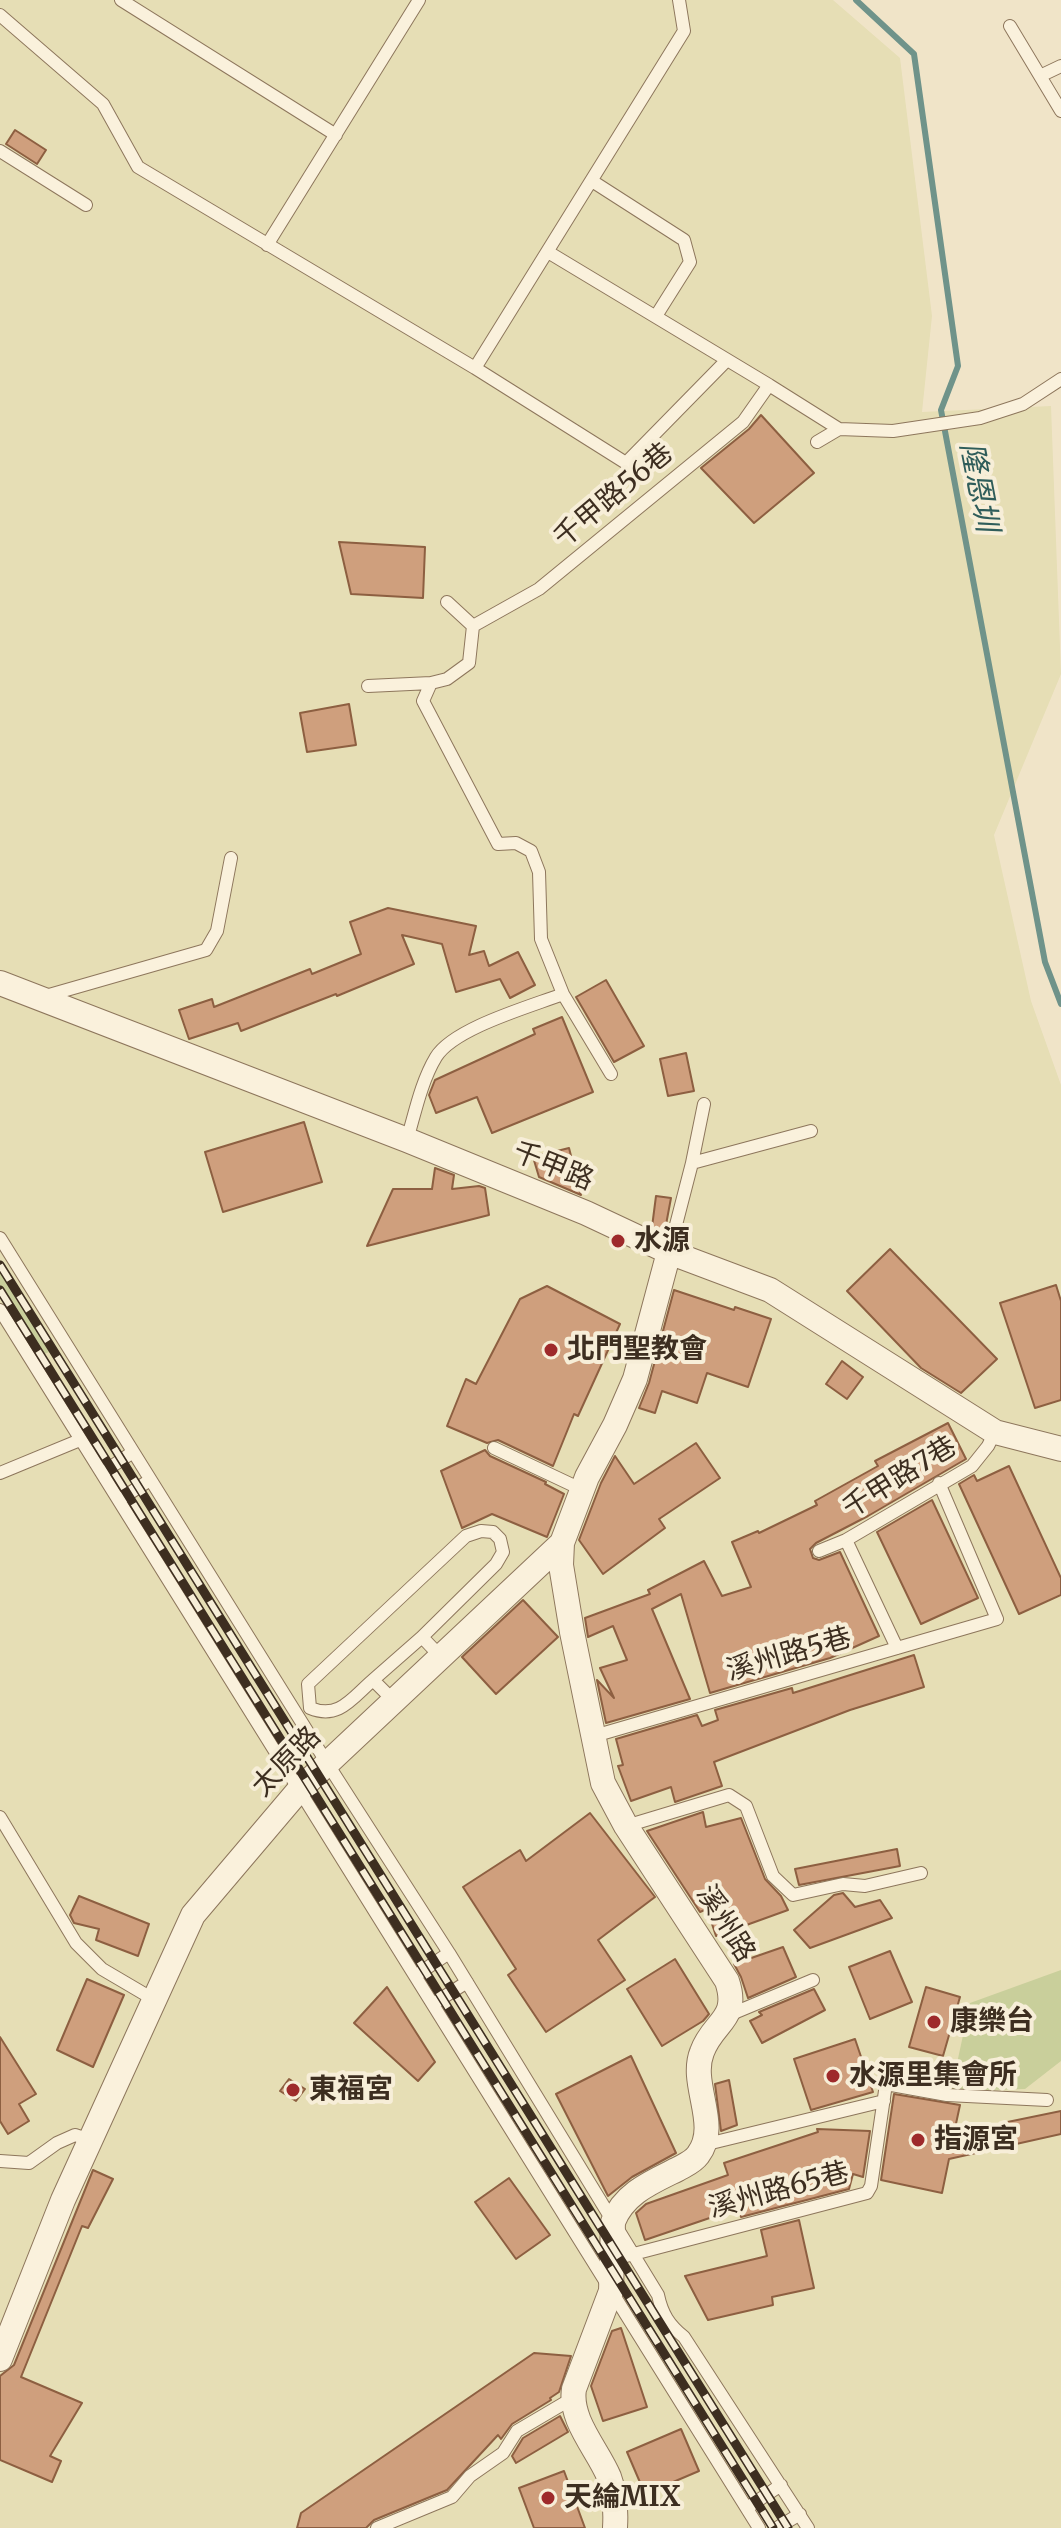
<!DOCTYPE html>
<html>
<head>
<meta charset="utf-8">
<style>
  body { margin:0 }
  canvas { display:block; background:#f0e4c8 }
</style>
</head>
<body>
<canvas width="1061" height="2528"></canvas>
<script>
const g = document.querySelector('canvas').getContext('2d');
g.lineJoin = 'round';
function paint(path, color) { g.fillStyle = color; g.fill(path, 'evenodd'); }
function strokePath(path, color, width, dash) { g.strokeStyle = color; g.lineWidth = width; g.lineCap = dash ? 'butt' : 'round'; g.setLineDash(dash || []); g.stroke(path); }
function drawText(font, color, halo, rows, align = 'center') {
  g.font = font + ' Merriweather,"Noto Sans TC",serif'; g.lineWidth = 8; g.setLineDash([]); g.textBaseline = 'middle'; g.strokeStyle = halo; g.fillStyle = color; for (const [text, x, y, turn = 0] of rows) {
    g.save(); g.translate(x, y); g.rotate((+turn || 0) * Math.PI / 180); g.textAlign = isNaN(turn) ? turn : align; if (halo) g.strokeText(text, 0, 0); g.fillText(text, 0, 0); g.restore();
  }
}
paint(new Path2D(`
  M 0,0 L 833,0 L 900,58 L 932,316 L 922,412 L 1051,406 L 1061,674 L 994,835 L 1031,1001 L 1061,1085 L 1061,2528 L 0,2528 Z`), '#e6deb5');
paint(new Path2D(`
  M 0,1267 L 49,1352 L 38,1357 L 0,1298 Z
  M 1061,1970 L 1061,2061 L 1025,2089 L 951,2091 L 970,2003 Z`), '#c9cf9b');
strokePath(new Path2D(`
  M 856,0 L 914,54 L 958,366 L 941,410 L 1045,962 L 1061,1004`), '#6f938a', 6);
const building = new Path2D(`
  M 15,130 L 46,150 L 37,164 L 6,144 Z
  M 761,415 L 814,473 L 754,523 L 701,468 L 749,429 Z
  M 339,542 L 425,547 L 423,598 L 351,594 Z
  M 349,704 L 356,745 L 307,752 L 300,713 Z
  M 388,908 L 476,926 L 469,955 L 484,951 L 489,966 L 518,952 L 535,985 L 510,998 L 500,979 L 456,992 L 442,944 L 402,935 L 414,964 L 337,996 L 336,994 L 241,1031 L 238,1023 L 189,1039 L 179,1010 L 212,999 L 214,1007 L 310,969 L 312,974 L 361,954 L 350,922 Z
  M 606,980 L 644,1046 L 614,1062 L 576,997 Z
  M 562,1017 L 593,1092 L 492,1133 L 477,1097 L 436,1113 L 429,1095 L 435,1080 L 535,1034 L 533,1029 Z
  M 686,1053 L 694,1091 L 668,1096 L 660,1059 Z
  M 304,1122 L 322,1182 L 223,1212 L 205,1152 Z
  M 569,1148 L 581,1195 L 539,1177 L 533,1157 Z
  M 435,1168 L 454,1175 L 452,1189 L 479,1186 L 485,1188 L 489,1215 L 367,1246 L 393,1189 L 432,1189 Z
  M 656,1196 L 671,1198 L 665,1230 L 652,1227 Z
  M 890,1249 L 997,1359 L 961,1393 L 921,1368 L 847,1291 Z
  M 1056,1285 L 1061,1301 L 1061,1400 L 1035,1408 L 1000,1303 Z
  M 547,1286 L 620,1324 L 578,1416 L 574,1414 L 553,1466 L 498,1440 L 487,1443 L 447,1426 L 466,1379 L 476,1384 L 520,1299 Z
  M 674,1290 L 734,1310 L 735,1307 L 771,1319 L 748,1387 L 707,1373 L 697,1403 L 662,1391 L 655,1413 L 639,1408 L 649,1383 Z
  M 842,1361 L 863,1377 L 847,1399 L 826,1384 Z
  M 948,1423 L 966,1459 L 868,1516 L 816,1543 L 810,1549 L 813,1558 L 819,1560 L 840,1552 L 879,1636 L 830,1658 L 710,1693 L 681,1594 L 652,1609 L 690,1699 L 606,1723 L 597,1680 L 614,1698 L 600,1668 L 627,1660 L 613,1626 L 588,1637 L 585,1618 L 650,1594 L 648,1590 L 704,1561 L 722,1596 L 751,1587 L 732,1542 L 758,1531 L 759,1533 L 817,1505 L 815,1501 L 878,1466 L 875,1461 Z
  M 696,1443 L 720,1478 L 659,1519 L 665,1528 L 603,1574 L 579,1540 L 601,1483 L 615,1456 L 634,1484 Z
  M 485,1450 L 490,1456 L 546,1482 L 545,1484 L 564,1494 L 547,1537 L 492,1514 L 462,1528 L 441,1471 Z
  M 1009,1466 L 1061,1578 L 1061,1595 L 1019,1614 L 959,1484 L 974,1475 L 977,1481 Z
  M 932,1500 L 978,1598 L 921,1624 L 877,1532 Z
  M 523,1600 L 558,1637 L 496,1694 L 462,1657 Z
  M 914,1655 L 924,1687 L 850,1710 L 714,1762 L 722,1786 L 675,1802 L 671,1787 L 631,1801 L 618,1766 L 623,1765 L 616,1739 L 697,1715 L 702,1726 L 718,1720 L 715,1710 L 792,1688 L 793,1693 Z
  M 703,1812 L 706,1827 L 741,1818 L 765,1879 L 781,1896 L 788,1910 L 716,1936 L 707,1909 L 700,1912 L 647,1831 Z
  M 590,1813 L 655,1897 L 598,1940 L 625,1980 L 546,2032 L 508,1975 L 516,1969 L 463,1887 L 520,1850 L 526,1861 Z
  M 897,1849 L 900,1866 L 799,1885 L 795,1869 Z
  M 843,1893 L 855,1907 L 880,1900 L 892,1918 L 810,1948 L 794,1930 L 834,1895 Z
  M 79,1896 L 149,1924 L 138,1956 L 96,1940 L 99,1929 L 74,1923 L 70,1915 Z
  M 783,1947 L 796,1977 L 748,1998 L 741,1977 L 734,1964 Z
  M 890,1951 L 912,2002 L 870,2019 L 849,1967 Z
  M 675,1959 L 709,2014 L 703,2021 L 662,2046 L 627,1989 Z
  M 87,1979 L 124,1995 L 93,2067 L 57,2050 Z
  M 387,1987 L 435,2062 L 418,2081 L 354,2023 Z
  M 926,1987 L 960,1997 L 943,2056 L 909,2047 Z
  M 814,1989 L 825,2010 L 762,2043 L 750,2021 L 762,2015 L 759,2012 Z
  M980 2024a9 9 0 1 1 18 0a9 9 0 1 1-18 0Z
  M 0,2037 L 36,2094 L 19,2104 L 29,2121 L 8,2134 L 0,2121 Z
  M 855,2039 L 873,2092 L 811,2110 L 794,2059 Z
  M 631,2056 L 676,2153 L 632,2177 L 608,2196 L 556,2094 Z
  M 289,2079 L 305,2089 L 296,2101 L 280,2091 Z
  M 729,2080 L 737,2125 L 721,2131 L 715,2084 Z
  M 894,2094 L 960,2105 L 954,2133 L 1061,2111 L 1061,2134 L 949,2159 L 942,2193 L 881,2180 Z
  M 817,2129 L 870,2131 L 863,2177 L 853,2174 L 849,2189 L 741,2217 L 739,2208 L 645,2240 L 636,2213 L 646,2204 L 728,2175 L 724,2163 L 818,2132 Z
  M 93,2170 L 113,2179 L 88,2228 L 82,2226 L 21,2377 L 82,2403 L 50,2456 L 61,2461 L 52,2482 L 0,2460 L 0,2376 L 14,2365 Z
  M 509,2178 L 550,2235 L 516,2259 L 475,2202 Z
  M 799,2220 L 814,2288 L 772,2297 L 773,2305 L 708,2320 L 685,2276 L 767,2256 L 761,2230 Z
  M 621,2328 L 647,2407 L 603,2421 L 591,2386 L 612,2331 Z
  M 534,2353 L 571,2356 L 559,2392 L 550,2398 L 551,2400 L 512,2424 L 501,2439 L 498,2435 L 447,2490 L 374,2520 L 366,2528 L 297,2528 L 301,2513 Z
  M 560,2416 L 568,2432 L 516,2463 L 512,2456 L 523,2438 Z
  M 681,2429 L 699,2471 L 645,2494 L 627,2452 Z
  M 564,2471 L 585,2528 L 534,2528 L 519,2488 Z`);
paint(building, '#cf9f7d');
strokePath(building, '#8d5f41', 2);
const service = new Path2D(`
  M 121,0 L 336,135
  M 0,15 L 103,104 L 138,167 L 475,368 L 626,463 L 727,360
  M 1010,26 L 1061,111
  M 1040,76 L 1061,66
  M 0,151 L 86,205
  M 592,181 L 684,240 L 690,262 L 656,316
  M 267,245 L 419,0
  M 548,252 L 769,385
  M 475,368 L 684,31 L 679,0
  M 817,442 L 839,429 L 893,431 L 980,418 L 1023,404 L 1061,379
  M 447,602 L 473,626
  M 431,683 L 423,701 L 498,844 L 516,843 L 531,851 L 539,872 L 541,939 L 563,994 L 611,1074
  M 368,686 L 431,683 L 447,679 L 469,663 L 473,626 L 539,589 L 743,422 L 769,385 L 839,429
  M 42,997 L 206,950 L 217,931 L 231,858
  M 407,1140 C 415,1113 421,1082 436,1057 C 454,1028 529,1007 563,994
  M 692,1163 L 704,1104
  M 0,1238 L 327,1763 L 449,1953 L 658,2295 C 662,2314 669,2325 684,2337 L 808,2528
  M 669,1252 L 692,1163 L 811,1131
  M 0,1310 L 759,2528
  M 494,1448 L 583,1490
  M 0,1473 L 80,1440
  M 102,1473 L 133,1452
  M 119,1500 L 150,1480
  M 846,1540 L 897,1648
  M 819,1551 L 846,1540 L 972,1466 L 988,1446 L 995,1432
  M 373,1680 L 422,1637
  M 393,1700 L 373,1680 C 352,1698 339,1720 310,1708 L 308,1684 L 466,1536 L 481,1531 L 493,1532 L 500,1539 L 503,1552 L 496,1564 L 422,1637 L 440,1656
  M 594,1736 L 997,1619 L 939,1483
  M 0,1817 L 76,1943 L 102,1969 L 153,1999
  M 626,1826 L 729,1795 L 746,1806 L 773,1876 L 793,1895 L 843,1884 L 865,1886 L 921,1873
  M 415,1976 L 449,1953
  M 433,2004 L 467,1982
  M 729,2015 L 813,1980
  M 703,2145 L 884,2101
  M 0,2161 L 29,2163 L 57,2143 L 75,2135 L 90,2140
  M 626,2256 L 867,2193 L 871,2186 L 886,2084 L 947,2095 L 1047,2100
  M 747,2508 L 781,2485
  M 377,2528 L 452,2497 L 470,2476 L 503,2453 L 517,2431 L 573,2398
  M 777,2528 L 800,2514`);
const minor = new Path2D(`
  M 0,983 L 407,1140 L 586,1213 L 669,1252 L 770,1290 L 995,1432 L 1061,1449
  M 562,1543 L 561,1565 L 572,1632 L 603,1783 L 626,1826 L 727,1981 C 740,2020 713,2021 702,2052 C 689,2084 721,2125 698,2155 C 693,2162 685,2165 678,2169 C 652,2182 624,2193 613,2222 L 611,2291 L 574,2389 C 569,2420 598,2450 609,2477 C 615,2493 616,2511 615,2528
  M 0,2359 L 63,2200 L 193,1915 L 299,1790 L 562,1543 L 587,1477 L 615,1425 L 635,1379 L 669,1252`);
strokePath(service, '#8d765c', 14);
strokePath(minor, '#8d765c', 26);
strokePath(service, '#faf1dc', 12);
strokePath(minor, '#faf1dc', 24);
const rail = new Path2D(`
  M 0,1265 L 788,2528
  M 0,1290 L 773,2528`);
strokePath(rail, '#3d2e20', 9);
strokePath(rail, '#f7eed8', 6, [18]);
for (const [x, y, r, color] of [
  [618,1241,8,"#9e2a2b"],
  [551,1350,8,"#9e2a2b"],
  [934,2022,8,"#9e2a2b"],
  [833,2076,8,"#9e2a2b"],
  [293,2090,8,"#9e2a2b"],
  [918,2140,8,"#9e2a2b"],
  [548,2498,8,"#9e2a2b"]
]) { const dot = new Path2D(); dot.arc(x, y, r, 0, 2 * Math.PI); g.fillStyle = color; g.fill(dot); strokePath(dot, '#f7eed8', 3); }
drawText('28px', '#3d2e20', '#f7eed8', [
  ["千甲路56巷",614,496,-40],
  ["千甲路",553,1167,22],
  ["千甲路7巷",900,1478,-32],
  ["溪州路5巷",789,1655,-16],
  ["太原路",287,1762,-46],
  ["溪州路",725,1924,58],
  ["溪州路65巷",779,2191,-15]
]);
drawText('bold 28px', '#3d2e20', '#f7eed8', [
  ["水源",634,1241],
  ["北門聖教會",567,1350],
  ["康樂台",950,2022],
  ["水源里集會所",849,2076],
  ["東福宮",309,2090],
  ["指源宮",934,2140],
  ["天綸MIX",564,2498]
], 'left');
drawText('italic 30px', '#2f5d5a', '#f7eed8', [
  ["隆恩圳",978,487,79]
]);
</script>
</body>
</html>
